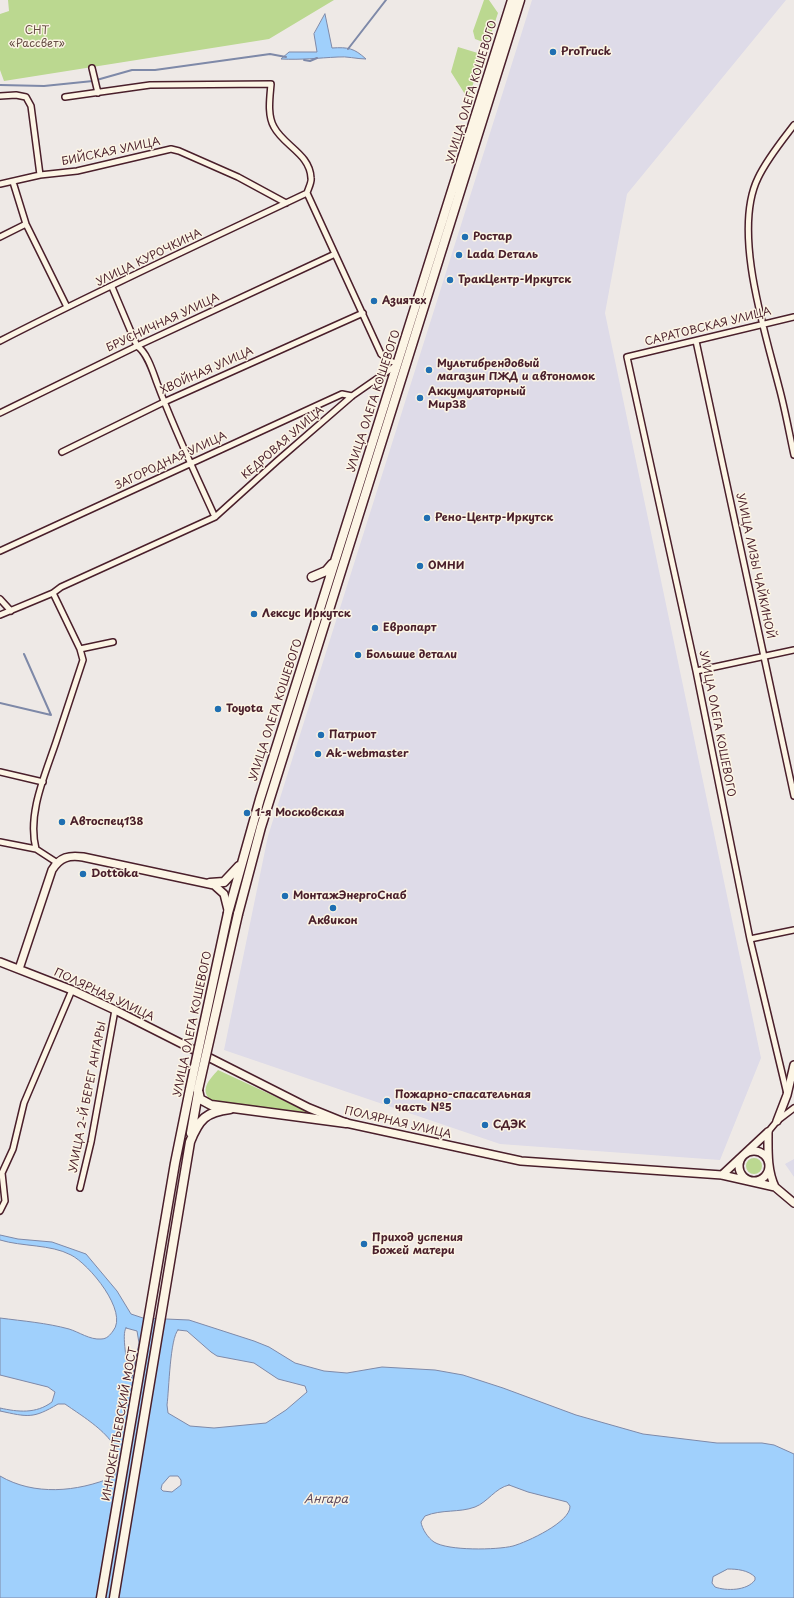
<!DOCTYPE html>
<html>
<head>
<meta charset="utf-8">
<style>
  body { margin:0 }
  canvas { display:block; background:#eee9e6 }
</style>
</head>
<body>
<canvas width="794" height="1598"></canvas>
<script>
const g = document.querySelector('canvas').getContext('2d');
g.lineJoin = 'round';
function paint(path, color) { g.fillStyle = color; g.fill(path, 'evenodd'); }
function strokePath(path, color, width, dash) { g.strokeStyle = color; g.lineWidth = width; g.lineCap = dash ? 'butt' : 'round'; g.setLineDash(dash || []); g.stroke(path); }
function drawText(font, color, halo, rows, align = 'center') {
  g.font = font + ' "Playpen Sans",sans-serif'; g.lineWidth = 3; g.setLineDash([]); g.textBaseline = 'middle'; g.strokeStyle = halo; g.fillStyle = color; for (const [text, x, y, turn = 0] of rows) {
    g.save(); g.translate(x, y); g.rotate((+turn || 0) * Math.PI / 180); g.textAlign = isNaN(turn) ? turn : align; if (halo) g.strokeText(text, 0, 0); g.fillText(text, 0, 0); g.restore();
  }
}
paint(new Path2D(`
  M 532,0 L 786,0 L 627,194 L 605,313 L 761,1058 L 720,1160 L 500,1144 L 224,1050 L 268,836 Z
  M 794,1159 L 794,1177 L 785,1164 Z`), '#dedbe8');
paint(new Path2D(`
  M 8,0 L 334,0 L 269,39 L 4,81 L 0,70 L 0,14 L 9,11 Z
  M 484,0 L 489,0 L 498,13 L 490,37 L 483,42 L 475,39 L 473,31 Z
  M 458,47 L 481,54 L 482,58 L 468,99 L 451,72 Z
  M 218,1070 L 304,1110 L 306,1112 L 304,1113 L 213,1102 C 198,1091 209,1080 218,1070 Z
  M746 1166a8 8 0 1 1 16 0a8 8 0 1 1-16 0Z`), '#bbd890');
const water = new Path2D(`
  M 325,14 L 332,48 C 348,47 354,48 366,59 C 357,59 346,56 338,57 C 318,58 302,60 281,59 L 289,52 L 317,52 L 314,34 Z
  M 0,1235 L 18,1239 L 52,1242 L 86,1254 L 117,1291 L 131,1314 L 143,1318 L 189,1320 L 254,1341 L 269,1347 L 295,1363 L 324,1371 L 347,1373 L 382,1367 L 435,1370 L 463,1375 L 503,1388 L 576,1415 L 643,1434 L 717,1443 L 762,1443 L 774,1445 L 794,1454 L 794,1598 L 0,1598 L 0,1476 C 34,1496 77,1492 113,1477 C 136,1447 86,1419 65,1404 L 58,1404 C 33,1419 28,1417 0,1411 L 0,1408 C 18,1412 36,1414 52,1402 L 55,1392 L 48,1387 L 0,1375 L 0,1318 C 23,1321 47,1323 69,1329 C 79,1332 90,1340 101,1339 C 107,1339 110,1335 113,1331 C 129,1312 89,1264 71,1255 C 50,1244 23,1247 0,1240 ZM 126,1328 L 137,1331 L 139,1343 L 132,1378 L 128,1375 C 128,1365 121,1334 126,1328 ZM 178,1330 L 187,1331 L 211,1352 L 217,1356 L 254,1363 L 278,1379 L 305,1386 L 307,1392 L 286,1410 L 266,1423 L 214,1428 L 190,1426 L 168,1413 L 167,1405 C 169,1390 170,1338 178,1330 ZM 170,1476 L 178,1476 L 181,1480 L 181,1485 L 172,1492 L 163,1491 L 161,1489 L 162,1485 ZM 509,1485 L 528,1492 L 567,1502 L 570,1506 C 571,1522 527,1542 513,1546 C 497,1550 448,1551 434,1542 C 428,1538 422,1529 421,1522 L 425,1516 C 442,1509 459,1513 475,1507 C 488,1502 495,1488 509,1485 ZM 728,1569 C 737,1569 748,1570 755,1577 L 755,1580 C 747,1591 726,1591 715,1587 L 712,1583 L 713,1577 Z`);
paint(water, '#a0d0fc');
strokePath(water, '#7e89a8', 1);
strokePath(new Path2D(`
  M 348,49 L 386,0
  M 304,60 L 310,61 L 317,58
  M 0,85 L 44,86 L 93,81 L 132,70 L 155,70 L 270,54 L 286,57
  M 0,703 L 51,715 L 24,654`), '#7e89a8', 2);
const street = new Path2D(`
  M 92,68 L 98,93
  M 0,96 L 16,95 L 26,97 L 31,106 L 40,175
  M 65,97 L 150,85 L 271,84 C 270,97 267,115 274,127 C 284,146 310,154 311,178 C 312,182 308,189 307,193
  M 794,125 C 781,142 767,159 758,178 C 732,231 765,332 779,387 C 785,409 789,432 794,455
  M 13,182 L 26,224 L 67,307
  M 0,184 L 40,175 L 77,171 L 171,149 L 179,151 L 238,177 L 286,203
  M 0,237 L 26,224
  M 112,287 L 137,346 C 147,352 153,372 157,383 C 174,429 195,473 215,517
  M 0,341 C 101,289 204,242 307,193
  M 696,341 L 794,796
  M 0,413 L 137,346 L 335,254
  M 62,452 L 164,402 L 363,313
  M 0,551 L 342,394 L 352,396
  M 0,599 L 11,611
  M 0,615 L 53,593 L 61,587 L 215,517 L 277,461 L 352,396 L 398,364 L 388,360 L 381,354 L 307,193
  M 80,649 L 113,642
  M 696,671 L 794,650
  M 0,772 L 43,782
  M 0,842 L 36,849 L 56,862
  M 36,849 C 27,814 45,775 56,742 C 65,715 74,688 83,660 L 80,649 L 53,593
  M 750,939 L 794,930
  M 787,1094 L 750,939 L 696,671 L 627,357 L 794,317
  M 768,1132 L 777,1121 L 794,1108
  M 80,1188 L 91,1142 L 115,1010
  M 0,1211 L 5,1201 L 2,1173 L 13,1149 L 24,1103 L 72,990`);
const secondary = new Path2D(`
  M 0,962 L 72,990 L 115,1010 L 309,1108 L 346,1123 L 521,1161 L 722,1175 L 775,1187 L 794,1203
  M 19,969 L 52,870 C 60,857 69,855 83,857 L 214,885 L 224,894 L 228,910
  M 777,1121 L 787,1095 L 794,1065
  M 768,1132 C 768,1151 767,1170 775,1187
  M739 1166a15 15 0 1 1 30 0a15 15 0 1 1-30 0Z
  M 722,1175 L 768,1132`);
const primary = new Path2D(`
  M 312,577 L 326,571 L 332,564
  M 210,883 L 224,882 L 239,866
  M 228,913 L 260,799 L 512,0
  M 238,914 L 261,827 L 520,0
  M 198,1090 L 200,1099 L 211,1105 L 346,1123
  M 191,1133 L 198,1093
  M 101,1598 L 175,1163 L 190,1089
  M 114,1598 L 190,1142 C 199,1119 206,1112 230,1109`);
strokePath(street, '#4a1f2b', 8);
strokePath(secondary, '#4a1f2b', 10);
strokePath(primary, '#4a1f2b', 11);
strokePath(street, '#fcf5e5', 5);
strokePath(secondary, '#fcf5e5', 7);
strokePath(primary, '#fcf5e5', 8);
const primaryBridge = new Path2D(`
  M 190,1089 L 228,913
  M 198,1090 L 238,914`);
strokePath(primaryBridge, '#4a1f2b', 11, []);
strokePath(primaryBridge, '#fcf5e5', 8);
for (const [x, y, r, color] of [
  [553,52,4,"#1f6fb2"],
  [465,237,4,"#1f6fb2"],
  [459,255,4,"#1f6fb2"],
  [450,280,4,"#1f6fb2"],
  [374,301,4,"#1f6fb2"],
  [429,370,4,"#1f6fb2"],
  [420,398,4,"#1f6fb2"],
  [427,518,4,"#1f6fb2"],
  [420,566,4,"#1f6fb2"],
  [254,614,4,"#1f6fb2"],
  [375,628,4,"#1f6fb2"],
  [358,655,4,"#1f6fb2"],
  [218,709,4,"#1f6fb2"],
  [321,735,4,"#1f6fb2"],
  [318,754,4,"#1f6fb2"],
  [247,813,4,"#1f6fb2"],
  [62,822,4,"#1f6fb2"],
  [83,874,4,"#1f6fb2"],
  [285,896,4,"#1f6fb2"],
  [333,908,4,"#1f6fb2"],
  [387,1101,4,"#1f6fb2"],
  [485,1125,4,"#1f6fb2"],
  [364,1244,4,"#1f6fb2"]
]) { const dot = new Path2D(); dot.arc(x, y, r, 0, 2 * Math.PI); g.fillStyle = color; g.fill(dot); strokePath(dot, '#fcf5e5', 1.5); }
drawText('11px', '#664d44', '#fcf5e5', [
  ["СНТ",37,31],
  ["«Рассвет»",37,44]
]);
drawText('bold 11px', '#4a1f2b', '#fcf5e5', [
  ["ProTruck",561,52],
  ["Ростар",473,237],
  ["Lada Dеталь",467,255],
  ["ТракЦентр-Иркутск",458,280],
  ["Азиятех",382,301],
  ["Мультибрендовый",437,364],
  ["магазин ПЖД и автономок",437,377],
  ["Аккумуляторный",428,392],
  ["Мир38",428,405],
  ["Рено-Центр-Иркутск",435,518],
  ["ОМНИ",428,566],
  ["Лексус Иркутск",262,614],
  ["Европарт",383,628],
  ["Большие детали",366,655],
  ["Toyota",226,709],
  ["Патриот",329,735],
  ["Ak-webmaster",326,754],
  ["1-я Московская",255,813],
  ["Автоспец138",70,822],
  ["Dottoka",91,874],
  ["МонтажЭнергоСнаб",293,896],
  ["Аквикон",333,921,"center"],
  ["Пожарно-спасательная",395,1095],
  ["часть №5",395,1108],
  ["СДЭК",493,1125],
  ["Приход успения",372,1238],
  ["Божей матери",372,1251]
], 'left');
drawText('11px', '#4a1f2b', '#fcf5e5', [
  ["УЛИЦА ОЛЕГА КОШЕВОГО",472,92,-73],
  ["БИЙСКАЯ УЛИЦА",111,152,-12],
  ["УЛИЦА КУРОЧКИНА",149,258,-26],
  ["БРУСНИЧНАЯ УЛИЦА",163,323,-25],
  ["САРАТОВСКАЯ УЛИЦА",708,327,-14],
  ["ХВОЙНАЯ УЛИЦА",207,371,-24],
  ["УЛИЦА ОЛЕГА КОШЕВОГО",374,401,-72],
  ["КЕДРОВАЯ УЛИЦА",283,443,-41],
  ["ЗАГОРОДНАЯ УЛИЦА",171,461,-25],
  ["УЛИЦА ЛИЗЫ ЧАЙКИНОЙ",755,566,78],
  ["УЛИЦА ОЛЕГА КОШЕВОГО",276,710,-72],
  ["УЛИЦА ОЛЕГА КОШЕВОГО",717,724,79],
  ["ПОЛЯРНАЯ УЛИЦА",104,995,25],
  ["УЛИЦА ОЛЕГА КОШЕВОГО",193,1024,-78],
  ["УЛИЦА 2-Й БЕРЕГ АНГАРЫ",88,1097,-79],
  ["ПОЛЯРНАЯ УЛИЦА",398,1123,13],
  ["ИННОКЕНТЬЕВСКИЙ МОСТ",120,1424,-80]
]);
drawText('italic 12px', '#604b5f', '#fcf5e5', [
  ["Ангара",326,1500]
]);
</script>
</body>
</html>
